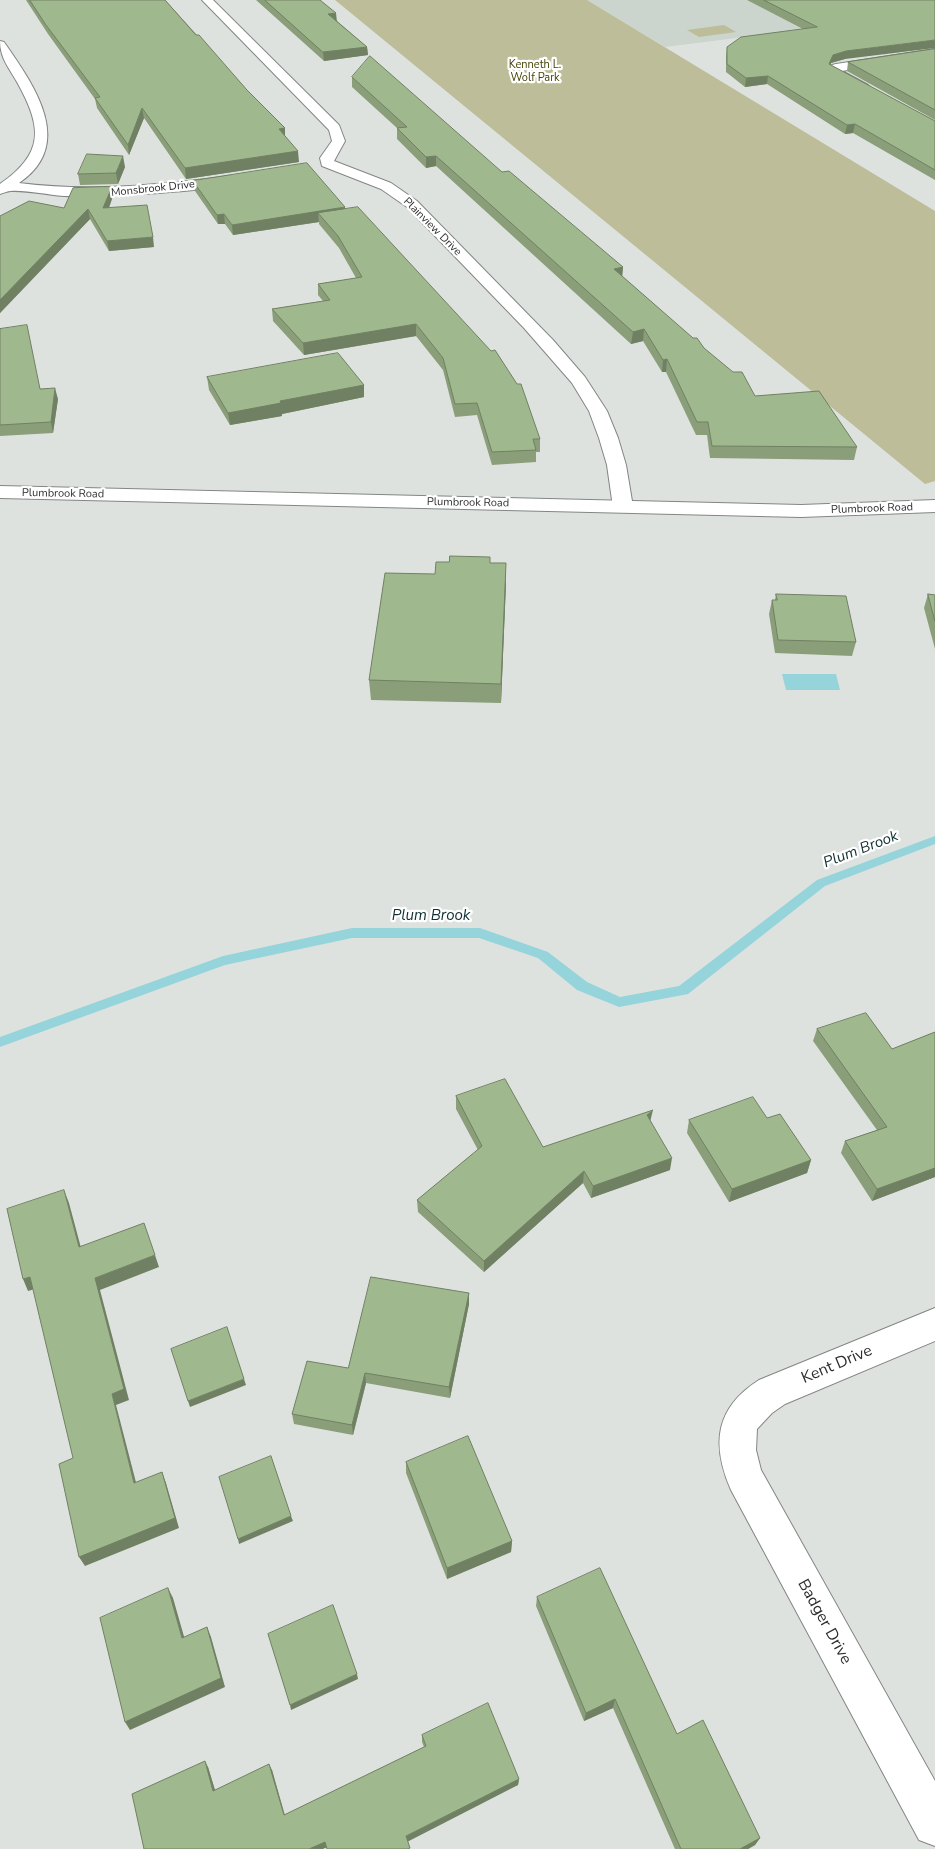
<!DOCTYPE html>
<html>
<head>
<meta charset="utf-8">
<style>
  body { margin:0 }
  canvas { display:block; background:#dee2df }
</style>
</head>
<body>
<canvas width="935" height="1849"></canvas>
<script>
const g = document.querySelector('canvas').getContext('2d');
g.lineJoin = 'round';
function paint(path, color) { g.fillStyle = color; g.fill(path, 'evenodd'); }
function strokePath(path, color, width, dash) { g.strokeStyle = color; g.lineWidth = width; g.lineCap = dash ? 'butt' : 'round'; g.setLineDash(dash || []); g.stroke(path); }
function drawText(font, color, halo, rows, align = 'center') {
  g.font = font + ' "Nunito Sans",sans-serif'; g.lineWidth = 4.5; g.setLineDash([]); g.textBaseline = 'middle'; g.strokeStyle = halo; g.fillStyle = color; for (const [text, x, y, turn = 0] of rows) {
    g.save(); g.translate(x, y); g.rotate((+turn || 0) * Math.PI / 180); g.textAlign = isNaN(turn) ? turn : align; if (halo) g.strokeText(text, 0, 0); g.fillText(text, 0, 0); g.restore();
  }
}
paint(new Path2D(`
  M 587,0 L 935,0 L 935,13 L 665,47 Z`), '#cbd5ce');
paint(new Path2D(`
  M 335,0 L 587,0 L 935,211 L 935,481 L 925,484 Z
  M 724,25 L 736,32 L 699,37 L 687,30 Z`), '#bdbd99');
paint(new Path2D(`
  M 782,674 L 836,674 L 840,690 L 786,690 Z`), '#95d4da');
paint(new Path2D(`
  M 935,836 L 935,844 L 825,886 L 688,994 L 683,995 L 619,1007 L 577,990 L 538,958 L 479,938 L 352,938 L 225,965 L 0,1047 L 0,1037 L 223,956 L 352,928 L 480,928 L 548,952 L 587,982 L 620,997 L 679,986 L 817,880 Z`), '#95d4da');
const minor = new Path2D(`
  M 202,0 L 213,0 L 339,125 L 345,141 L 334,161 L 391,183 L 417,201 L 553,340 L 585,377 L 607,411 L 618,438 L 626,465 L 633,507 L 630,511 L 616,511 L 613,507 L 607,465 L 599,438 L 589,411 L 572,383 L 524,328 L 407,207 L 381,189 L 322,166 L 320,158 L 332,141 L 329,130 Z
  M 0,41 L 4,42 C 33,84 77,144 19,183 C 90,192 160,185 230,176 L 237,180 C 227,193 87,197 64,196 C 47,195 27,190 11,191 C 7,191 4,193 0,194 L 0,184 C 45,153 42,127 17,82 C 9,68 0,58 0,41 Z
  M 935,49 L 935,55 L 842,71 L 868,85 L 870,88 L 864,92 L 828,71 L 832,65 L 836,64 Z
  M 935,1308 L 935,1341 L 785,1404 L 772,1413 L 757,1429 L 756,1450 L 761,1470 L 935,1781 L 935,1846 L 919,1840 L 731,1490 C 711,1444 715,1408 759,1380 Z`);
const tertiary = new Path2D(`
  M 0,486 L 801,505 L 935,500 L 935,512 L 801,517 L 0,498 Z`);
strokePath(minor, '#838684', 2);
strokePath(tertiary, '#838684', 2);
paint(minor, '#fff');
paint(tertiary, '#fff');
paint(new Path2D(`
  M 26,0 L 165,0 L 247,90 L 285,128 L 285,136 L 299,162 L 186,179 L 144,118 L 129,155 L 97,108 L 95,99 L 48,34 Z
  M 256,0 L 320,0 L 337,21 L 367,47 L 368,55 L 324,61 Z
  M 747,0 L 935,0 L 845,59 L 831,63 L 831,65 L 935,121 L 935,180 L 853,133 L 845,134 L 767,84 L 745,87 L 726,72 L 726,56 L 727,47 L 803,29 Z
  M 935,49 L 935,120 L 847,71 L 848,62 Z
  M 352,77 L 502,172 L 623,267 L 622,276 L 704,348 L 755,396 L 857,447 L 854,460 L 710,458 L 707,435 L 696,435 L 666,372 L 662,372 L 643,341 L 631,344 L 436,166 L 426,168 L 397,139 L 397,128 L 352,87 Z
  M 125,167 L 118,184 L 80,185 L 78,174 Z
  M 193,181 L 345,209 L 540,439 L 540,452 L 536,452 L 536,462 L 492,465 L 477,415 L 455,417 L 443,370 L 416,336 L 304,355 L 273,321 L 272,309 L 323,301 L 318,295 L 318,284 L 356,278 L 339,248 L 319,224 L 319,222 L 233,235 L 225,224 L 218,224 L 195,191 Z
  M 112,187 L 113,196 L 109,208 L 154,247 L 109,251 L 90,219 L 0,313 L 0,216 L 64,208 Z
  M 0,329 L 40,389 L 58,399 L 53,433 L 0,436 Z
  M 207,377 L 364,385 L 364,397 L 282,414 L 282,416 L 230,425 L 209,390 Z
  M 490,563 L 506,583 L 501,703 L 371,700 L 369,680 L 435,574 Z
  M 776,594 L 856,642 L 852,656 L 775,653 L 769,614 L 772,600 L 775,600 Z
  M 928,594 L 935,595 L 935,649 L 924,608 Z
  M 817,1029 L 892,1049 L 935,1032 L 935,1177 L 872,1201 L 841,1153 L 845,1141 L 877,1130 L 813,1041 Z
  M 456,1096 L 543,1147 L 651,1122 L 670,1170 L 591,1198 L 583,1183 L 484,1272 L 418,1212 L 417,1200 L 478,1150 L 456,1109 Z
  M 767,1118 L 811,1160 L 807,1173 L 729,1202 L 687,1133 L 689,1120 Z
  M 469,1293 L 469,1304 L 450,1398 L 366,1383 L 353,1435 L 294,1424 L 292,1414 L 348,1368 Z
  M 406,1462 L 512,1541 L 511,1552 L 447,1579 L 406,1473 Z
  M 537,1597 L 677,1734 L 760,1838 L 755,1845 L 748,1849 L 675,1849 L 613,1708 L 584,1721 L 536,1606 Z
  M 422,1735 L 519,1779 L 518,1785 L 326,1848 L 132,1794 L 208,1767 L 215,1790 L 272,1770 L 285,1815 L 424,1747 L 422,1742 Z`), '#8a9e7a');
paint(new Path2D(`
  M 336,13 L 337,22 L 328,14 Z
  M 935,40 L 935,48 L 845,59 L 831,63 L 827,73 L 829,64 L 833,55 L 846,51 Z
  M 367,47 L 368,55 L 324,61 L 323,52 Z
  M 768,76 L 767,84 L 745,87 L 746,78 Z
  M 142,108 L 144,118 L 129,155 L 128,145 Z
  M 855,124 L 853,133 L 845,134 L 847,125 Z
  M 285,128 L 285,138 L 279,129 Z
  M 298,151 L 299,162 L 186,179 L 185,168 Z
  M 123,156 L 125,167 L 118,184 L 116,173 Z
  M 436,156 L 436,166 L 426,168 L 426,157 Z
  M 112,187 L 113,196 L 105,218 L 103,208 Z
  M 345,207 L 345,217 L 318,213 L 319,222 L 233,235 L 232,225 Z
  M 88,209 L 90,219 L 0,313 L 0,300 Z
  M 224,214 L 225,224 L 218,224 L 217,215 Z
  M 153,237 L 154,247 L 109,251 L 107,241 Z
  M 623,267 L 622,279 L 614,269 Z
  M 416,324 L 416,336 L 304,355 L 303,343 Z
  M 644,329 L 643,341 L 631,344 L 633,332 Z
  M 667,359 L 666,372 L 662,372 L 663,360 Z
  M 364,385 L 364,397 L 282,414 L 282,416 L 230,425 L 228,413 L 280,401 Z
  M 55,388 L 58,399 L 53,433 L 51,422 Z
  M 506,563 L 506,583 L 501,703 L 501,684 Z
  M 653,1110 L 650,1122 L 647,1115 Z
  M 672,1158 L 670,1170 L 591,1198 L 593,1186 Z
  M 811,1160 L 807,1173 L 729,1202 L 732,1189 Z
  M 935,1168 L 935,1177 L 872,1201 L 877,1189 Z
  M 584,1171 L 583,1183 L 484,1272 L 484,1261 Z
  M 64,1190 L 69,1203 L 84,1259 L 79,1247 Z
  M 155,1255 L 159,1267 L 100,1290 L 129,1400 L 116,1405 L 139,1494 L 134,1483 L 112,1394 L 95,1278 Z
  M 30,1277 L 35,1289 L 28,1291 L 23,1279 Z
  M 469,1293 L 469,1304 L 450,1398 L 449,1387 Z
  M 365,1373 L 366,1383 L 353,1435 L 352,1425 Z
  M 244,1379 L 246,1385 L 190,1407 L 188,1401 Z
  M 162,1472 L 166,1483 L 179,1528 L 85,1566 L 79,1557 Z
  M 291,1516 L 293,1521 L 239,1544 L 238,1539 Z
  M 512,1541 L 511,1552 L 447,1579 L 447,1568 Z
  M 168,1588 L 173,1598 L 187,1647 L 182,1638 Z
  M 207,1627 L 211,1637 L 225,1687 L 130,1730 L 125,1722 Z
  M 357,1674 L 358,1679 L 291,1710 L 290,1705 Z
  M 615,1699 L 613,1708 L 584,1721 L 586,1713 Z
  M 205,1761 L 208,1767 L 217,1797 L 213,1791 Z
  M 269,1764 L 272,1770 L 286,1821 L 284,1815 Z
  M 519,1779 L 518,1785 L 407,1842 L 406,1836 Z
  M 760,1838 L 755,1845 L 748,1849 L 740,1849 Z
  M 325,1842 L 327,1847 L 323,1849 L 309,1849 Z`), '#708163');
const building = new Path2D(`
  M 30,0 L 165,0 L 196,35 L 199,35 L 247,90 L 285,128 L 279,129 L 298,151 L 185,168 L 142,108 L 128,145 L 95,98 L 100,97 L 46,25 Z
  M 265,0 L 320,0 L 336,13 L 328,14 L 367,47 L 323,52 Z
  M 764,0 L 935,0 L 935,40 L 846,51 L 833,55 L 829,64 L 935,121 L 935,170 L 855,124 L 847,125 L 768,76 L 746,78 L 727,64 L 727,47 L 741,37 L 817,27 Z
  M 935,49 L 935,110 L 848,62 Z
  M 370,56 L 502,172 L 509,171 L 623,267 L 614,269 L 693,338 L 697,338 L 704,348 L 733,372 L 742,372 L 755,396 L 819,391 L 857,447 L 712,446 L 708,422 L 697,422 L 667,359 L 663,360 L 644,329 L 633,332 L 436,156 L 426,157 L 397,128 L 407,127 L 352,77 Z
  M 87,154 L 123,156 L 116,173 L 78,174 Z
  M 307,163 L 345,207 L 232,225 L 224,214 L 217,215 L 193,181 Z
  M 112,187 L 103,208 L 147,205 L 153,237 L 107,241 L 88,209 L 0,300 L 0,216 L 29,201 L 64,208 L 73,188 Z
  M 358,207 L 491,351 L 495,350 L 517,384 L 521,384 L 540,439 L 533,439 L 536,450 L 492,452 L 477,403 L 455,404 L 443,358 L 416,324 L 303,343 L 272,309 L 330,300 L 318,284 L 362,277 L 338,236 L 318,213 Z
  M 27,325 L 40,389 L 55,388 L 51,422 L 0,425 L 0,329 Z
  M 338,353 L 364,385 L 280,401 L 281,403 L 228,413 L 207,377 Z
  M 450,556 L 490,557 L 490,563 L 506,563 L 501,684 L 369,680 L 385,573 L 435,574 L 436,562 L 449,562 Z
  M 776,594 L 846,596 L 856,642 L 778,640 L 772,600 L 777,600 Z
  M 928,594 L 935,595 L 935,621 Z
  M 866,1013 L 892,1049 L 935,1032 L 935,1168 L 877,1189 L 845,1141 L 887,1127 L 817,1029 Z
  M 505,1079 L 543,1147 L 653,1110 L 647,1115 L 672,1158 L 593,1186 L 584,1171 L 484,1261 L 417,1200 L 482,1146 L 456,1096 Z
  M 753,1097 L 767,1118 L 780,1114 L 811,1160 L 732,1189 L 689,1120 Z
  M 64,1190 L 79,1247 L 144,1223 L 155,1255 L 95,1278 L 124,1389 L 112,1394 L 134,1483 L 162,1472 L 175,1518 L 79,1557 L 59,1464 L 73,1458 L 30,1277 L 23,1279 L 7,1209 Z
  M 371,1277 L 469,1293 L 449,1387 L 365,1373 L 352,1425 L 292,1414 L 307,1361 L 348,1368 Z
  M 227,1327 L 244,1379 L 188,1401 L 171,1349 Z
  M 468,1436 L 512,1541 L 447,1568 L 406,1462 Z
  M 271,1456 L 291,1516 L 238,1539 L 219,1477 Z
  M 600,1568 L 677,1734 L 703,1720 L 760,1838 L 740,1849 L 681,1849 L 615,1699 L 586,1713 L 537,1597 Z
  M 168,1588 L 182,1638 L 207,1627 L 221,1678 L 125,1722 L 100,1618 Z
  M 333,1605 L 357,1674 L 290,1705 L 268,1634 Z
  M 488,1703 L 519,1779 L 406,1836 L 410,1848 L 408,1849 L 327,1849 L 325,1842 L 309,1849 L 144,1849 L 132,1794 L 205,1761 L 213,1791 L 269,1764 L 284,1815 L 426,1746 L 422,1735 Z`);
paint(building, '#a0b88e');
strokePath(building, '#708163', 1);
drawText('11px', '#454308', '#fff', [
  ["Kenneth L.",535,65],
  ["Wolf Park",535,78]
]);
drawText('11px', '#2d2e2d', '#fff', [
  ["Monsbrook Drive",153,189,-6],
  ["Plainview Drive",432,227,45],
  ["Plumbrook Road",63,494,1],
  ["Plumbrook Road",468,503,1],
  ["Plumbrook Road",872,509,-2]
]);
drawText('italic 15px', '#103033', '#fff', [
  ["Plum Brook",861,850,-21],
  ["Plum Brook",431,916]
]);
drawText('16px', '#2d2e2d', '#fff', [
  ["Kent Drive",837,1365,-23],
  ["Badger Drive",824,1622,61]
]);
</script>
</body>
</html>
